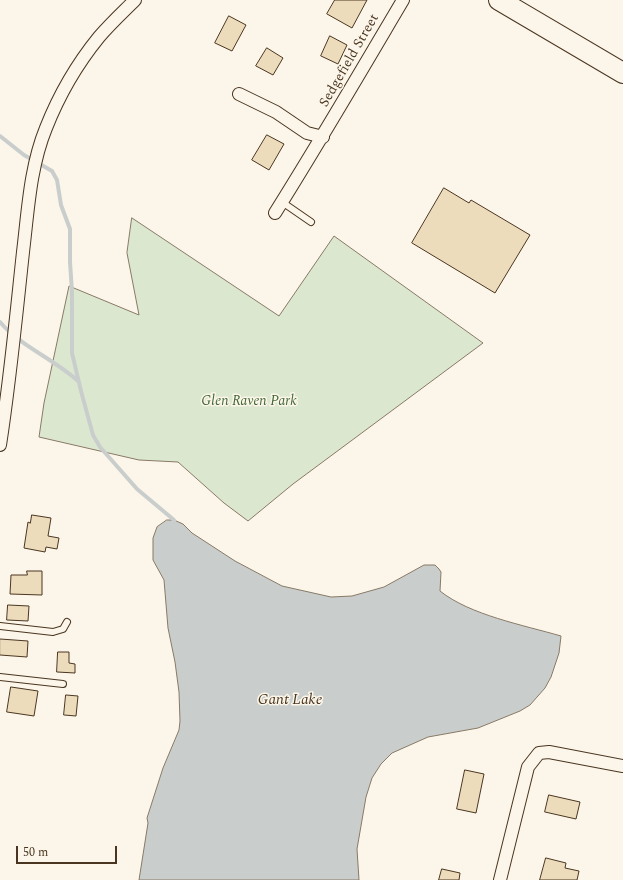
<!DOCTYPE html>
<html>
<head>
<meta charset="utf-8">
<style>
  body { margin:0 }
  #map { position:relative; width:623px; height:880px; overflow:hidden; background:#fbf6e9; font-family:Spectral,serif }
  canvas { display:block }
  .scale { position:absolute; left:16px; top:846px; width:101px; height:18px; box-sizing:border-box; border:2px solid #4a3520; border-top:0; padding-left:5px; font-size:12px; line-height:14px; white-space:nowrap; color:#4a3520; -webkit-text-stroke:3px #fbf6e9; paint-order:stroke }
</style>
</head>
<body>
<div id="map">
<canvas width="623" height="880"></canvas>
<div class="scale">50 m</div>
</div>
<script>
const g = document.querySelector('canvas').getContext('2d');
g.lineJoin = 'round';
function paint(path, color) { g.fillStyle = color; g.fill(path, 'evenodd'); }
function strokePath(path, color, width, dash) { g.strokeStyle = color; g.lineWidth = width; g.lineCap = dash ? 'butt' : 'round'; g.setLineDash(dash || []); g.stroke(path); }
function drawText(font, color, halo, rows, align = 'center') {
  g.font = font + ' Spectral,serif'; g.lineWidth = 3; g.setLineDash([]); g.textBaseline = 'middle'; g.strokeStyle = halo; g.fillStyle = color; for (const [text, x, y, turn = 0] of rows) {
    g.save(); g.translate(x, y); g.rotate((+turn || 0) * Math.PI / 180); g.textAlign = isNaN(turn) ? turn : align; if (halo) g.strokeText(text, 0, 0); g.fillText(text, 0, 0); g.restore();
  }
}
const green = new Path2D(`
  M 132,218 L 279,316 L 334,236 L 483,343 L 293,484 L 248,521 L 224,503 L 178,462 L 139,460 L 39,437 L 44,403 L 69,286 L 139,315 L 127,253 Z`);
paint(green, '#dce7d0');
strokePath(green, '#887966', 1);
const water = new Path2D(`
  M 167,520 L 174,520 L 183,524 L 192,533 L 235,561 L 282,586 L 331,597 L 352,596 L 384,587 L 424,565 L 435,565 L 439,569 L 441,572 L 440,591 C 470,615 523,625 561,636 L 559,653 L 551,677 L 545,688 L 530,705 L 520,711 L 478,728 L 428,737 L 392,753 L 381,764 L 372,778 L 366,797 L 357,849 L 359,880 L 139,880 L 148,823 L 147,818 L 163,768 L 179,730 L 180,721 L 179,692 L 175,662 L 168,628 L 164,580 L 153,560 L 153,538 L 157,527 Z`);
paint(water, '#c9cecd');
strokePath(water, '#887966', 1);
strokePath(new Path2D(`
  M 0,136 L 24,155 L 52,171 L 57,180 L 61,205 L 70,229 L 70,262 L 72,292 L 72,353 L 81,391 L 93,435 L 100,447 L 137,489 L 174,520 L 174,524
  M 0,322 C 20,346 54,359 78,381`), '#c9cecd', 4);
const building = new Path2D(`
  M 335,0 L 367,0 L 352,28 L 327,14 Z
  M 229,16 L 246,25 L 232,51 L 215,43 Z
  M 330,36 L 347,45 L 338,64 L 321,56 Z
  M 267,48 L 283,58 L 273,75 L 256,66 Z
  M 267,135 L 284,144 L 269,170 L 252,160 Z
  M 444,188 L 469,203 L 471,200 L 530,235 L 495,293 L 412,243 Z
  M 32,515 L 51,518 L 48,536 L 59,538 L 57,549 L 46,547 L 45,552 L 24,548 L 28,522 L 30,523 Z
  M 27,571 L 42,571 L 42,595 L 10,594 L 11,575 L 27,575 Z
  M 8,605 L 29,606 L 28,621 L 7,620 Z
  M 0,639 L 28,641 L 27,657 L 0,655 Z
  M 58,652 L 69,652 L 69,663 L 75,664 L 75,673 L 57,672 Z
  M 11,687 L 38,691 L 34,716 L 7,712 Z
  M 66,695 L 78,696 L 76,716 L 64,715 Z
  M 465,770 L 484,774 L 476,813 L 457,809 Z
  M 549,795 L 580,802 L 576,819 L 545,812 Z
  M 546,858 L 566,863 L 565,868 L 579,871 L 577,880 L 540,880 Z
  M 442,869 L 460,873 L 459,880 L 439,880 Z`);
paint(building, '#ecdcbc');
strokePath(building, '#4a3520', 1);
const service = new Path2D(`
  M 282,202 L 311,222
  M 0,626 L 53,632 L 63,629 L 67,622
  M 0,677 L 63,684`);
const minor = new Path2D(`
  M 239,94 L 276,112 L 307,133 L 323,137
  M 275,213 C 319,143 361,71 403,0
  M 0,445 C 10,381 16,317 23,252 C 28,211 30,167 46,128 C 59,95 77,64 99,37 C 110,24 123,12 135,0
  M 500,880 L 528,767 L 539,753 L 549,752 L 623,766`);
const trunk = new Path2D(`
  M 499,0 L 623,73`);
strokePath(service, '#4a3520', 8);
strokePath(minor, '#4a3520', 14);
strokePath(trunk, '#4a3520', 22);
strokePath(service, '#fbf6e9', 6);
strokePath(minor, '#fbf6e9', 12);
strokePath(trunk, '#fbf6e9', 20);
drawText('14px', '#4a3520', '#fbf6e9', [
  ["Sedgefield Street",350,61,-60]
]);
drawText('italic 14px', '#436837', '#fbf6e9', [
  ["Glen Raven Park",249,402]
]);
drawText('italic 15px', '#4a3520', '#fbf6e9', [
  ["Gant Lake",290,701]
]);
</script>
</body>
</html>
